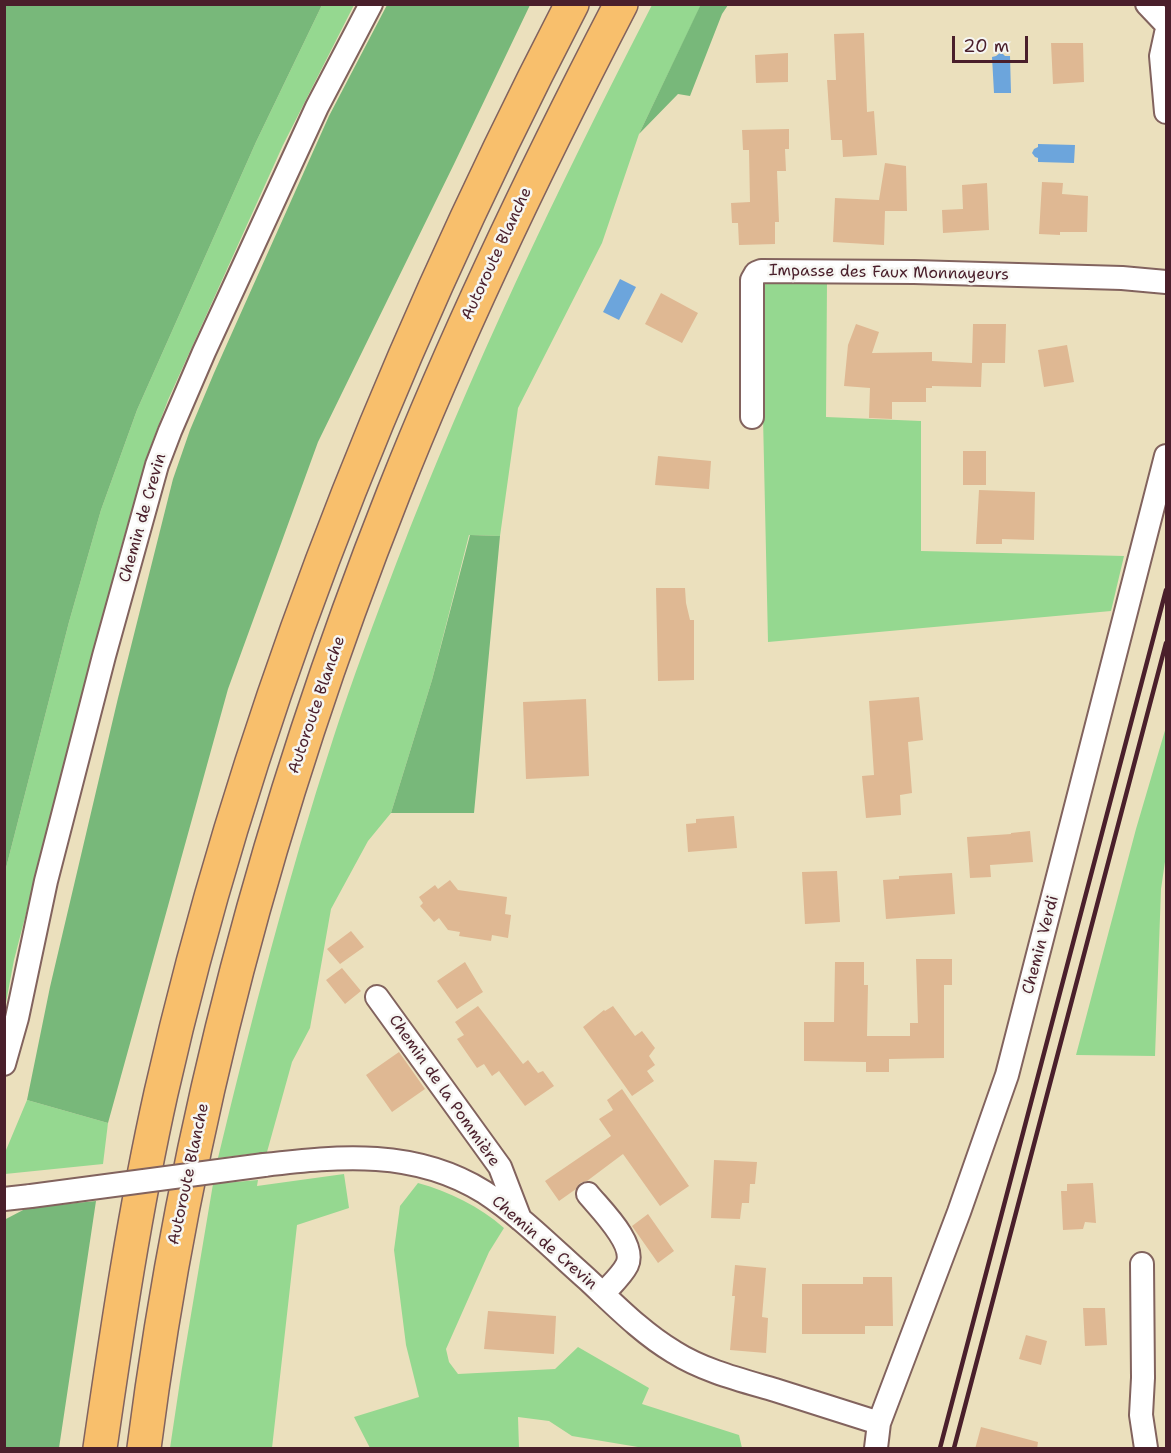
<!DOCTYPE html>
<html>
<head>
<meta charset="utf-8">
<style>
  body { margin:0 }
  #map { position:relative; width:1171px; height:1453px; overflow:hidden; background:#ebe0bd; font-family:"Shantell Sans",sans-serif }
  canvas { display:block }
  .frame { position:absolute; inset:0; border:6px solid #4a1f2b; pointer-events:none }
  .scale { position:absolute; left:952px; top:36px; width:76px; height:27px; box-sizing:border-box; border:3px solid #4a1f2b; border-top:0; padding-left:8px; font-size:18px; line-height:21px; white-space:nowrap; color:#4a1f2b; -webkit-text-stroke:4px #f6f6f2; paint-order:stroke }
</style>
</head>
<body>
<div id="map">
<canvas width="1171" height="1453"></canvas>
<div class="frame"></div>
<div class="scale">20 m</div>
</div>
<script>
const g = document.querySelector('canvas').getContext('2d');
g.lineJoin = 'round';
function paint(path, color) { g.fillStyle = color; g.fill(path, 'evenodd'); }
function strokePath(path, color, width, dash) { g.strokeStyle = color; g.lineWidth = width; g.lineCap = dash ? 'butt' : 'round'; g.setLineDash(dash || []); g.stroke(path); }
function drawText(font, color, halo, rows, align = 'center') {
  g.font = font + ' "Shantell Sans",sans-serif'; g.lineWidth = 5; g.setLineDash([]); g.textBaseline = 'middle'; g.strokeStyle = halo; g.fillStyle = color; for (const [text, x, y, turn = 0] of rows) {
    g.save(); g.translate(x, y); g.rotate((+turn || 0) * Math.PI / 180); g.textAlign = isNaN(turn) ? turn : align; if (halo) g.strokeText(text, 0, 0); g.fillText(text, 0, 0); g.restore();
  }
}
paint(new Path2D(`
  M 322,5 L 354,5 L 283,145 L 168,400 L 150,448 L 119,554 L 14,960 L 5,1008 L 5,872 L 69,622 L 101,510 L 137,410 L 256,142 Z
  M 652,5 L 701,5 L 639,134 L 602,243 L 518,408 L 500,536 L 469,535 L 432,680 L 391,813 L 368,841 L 331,909 L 310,1028 L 292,1062 L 267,1152 L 218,1158 C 252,1017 288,877 333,739 C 352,680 374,622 396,564 C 470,372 558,187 652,5 Z
  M 827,283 L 826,417 L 921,421 L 921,551 L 1124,556 L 1111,611 L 768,642 L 763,417 L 764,284 Z
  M 1166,727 L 1166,855 L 1161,889 L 1155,1056 L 1076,1055 L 1136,829 Z
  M 27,1100 L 108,1123 L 103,1164 L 5,1174 L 4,1155 Z
  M 344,1174 L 349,1208 L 297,1225 L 272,1448 L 170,1448 L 182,1368 L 213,1184 L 258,1180 L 257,1186 Z
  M 418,1183 C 450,1192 479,1206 504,1228 L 489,1252 L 446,1349 L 449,1362 L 458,1374 L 555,1369 L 578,1347 L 649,1388 L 642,1404 L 739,1435 L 742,1448 L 644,1448 L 572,1436 L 549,1421 L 518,1417 L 519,1448 L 370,1448 L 354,1417 L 419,1397 L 406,1345 L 394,1250 L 400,1206 Z`), '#95d890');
paint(new Path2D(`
  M 5,4 L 322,5 L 256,142 L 137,410 L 101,510 L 69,622 L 5,872 Z
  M 701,4 L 728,5 L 722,14 L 690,96 L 678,94 L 639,134 Z
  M 387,5 L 530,5 L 455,162 L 318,442 L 228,689 L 108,1123 L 27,1100 L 50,987 L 118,698 L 173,479 L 190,430 L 214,373 L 329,116 Z
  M 470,535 L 500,536 L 474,813 L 391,813 L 432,680 Z
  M 96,1201 L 59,1448 L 5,1448 L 4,1220 L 27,1208 Z`), '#78b87a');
paint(new Path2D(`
  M 1001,52 L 1005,56 L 1010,56 L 1011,93 L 994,93 L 992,57 L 996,56 Z
  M 1038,144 L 1075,145 L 1074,163 L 1038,162 L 1038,158 L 1035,157 L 1032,153 L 1034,149 L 1038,147 Z
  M 620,279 L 636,287 L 619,320 L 603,312 Z`), '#6ca5dc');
paint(new Path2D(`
  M 864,33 L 867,112 L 874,111 L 877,155 L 843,157 L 842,140 L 831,140 L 827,80 L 836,80 L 834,34 Z
  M 1051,43 L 1083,43 L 1084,82 L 1053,84 Z
  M 788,53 L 788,82 L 756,83 L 755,55 Z
  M 789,129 L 789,149 L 785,149 L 786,171 L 777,171 L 779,222 L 775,222 L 775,244 L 739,245 L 738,223 L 732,223 L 731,203 L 750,202 L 749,150 L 743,150 L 742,130 Z
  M 885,163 L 906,166 L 907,211 L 885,211 L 884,245 L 833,242 L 835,198 L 879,200 Z
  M 1042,182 L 1063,183 L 1062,194 L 1088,196 L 1087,232 L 1060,232 L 1060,235 L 1039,234 Z
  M 987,183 L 989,230 L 943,233 L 942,210 L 963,209 L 962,185 Z
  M 661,293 L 698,313 L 682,343 L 645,324 Z
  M 856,324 L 879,332 L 872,353 L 932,352 L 932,361 L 972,363 L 973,324 L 1006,324 L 1005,363 L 980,363 L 982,363 L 981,387 L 932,386 L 932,388 L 926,388 L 926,402 L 892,402 L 892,419 L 869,418 L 870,388 L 844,386 L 848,345 Z
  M 1067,345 L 1074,382 L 1044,387 L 1038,350 Z
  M 963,451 L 986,451 L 986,485 L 963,485 Z
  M 658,456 L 711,461 L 709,489 L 655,485 Z
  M 979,490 L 1035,492 L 1034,540 L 1002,539 L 1002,544 L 976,544 Z
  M 656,588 L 685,588 L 686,603 L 690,620 L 694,620 L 694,680 L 658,681 Z
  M 919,697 L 923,740 L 908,742 L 912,793 L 900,795 L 901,815 L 866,818 L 862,776 L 874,775 L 869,701 Z
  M 586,699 L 589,776 L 526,779 L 523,702 Z
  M 734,816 L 737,848 L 688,852 L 686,824 L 696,823 L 696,819 Z
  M 1030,831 L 1033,862 L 990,865 L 991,877 L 970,878 L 967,837 L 1011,834 L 1011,833 Z
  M 837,871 L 840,922 L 805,924 L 802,872 Z
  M 952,873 L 955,914 L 886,919 L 883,880 L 899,879 L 899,876 Z
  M 450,880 L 458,890 L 507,897 L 505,914 L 511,915 L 508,938 L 492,935 L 491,941 L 459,936 L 460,932 L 448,930 L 439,918 L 434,922 L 420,906 L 423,903 L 419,897 L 435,885 L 438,889 Z
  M 351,931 L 364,947 L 340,964 L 327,949 Z
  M 916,959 L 952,959 L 952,985 L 944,985 L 944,1058 L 889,1059 L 889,1072 L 866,1072 L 866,1062 L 804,1061 L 804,1022 L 834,1022 L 835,962 L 864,962 L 864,985 L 868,985 L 867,1036 L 910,1036 L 910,1023 L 918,1023 Z
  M 465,962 L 483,992 L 457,1009 L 437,981 Z
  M 342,968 L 361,991 L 345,1004 L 326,980 Z
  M 478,1006 L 523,1064 L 528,1060 L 538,1073 L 543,1071 L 554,1086 L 525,1106 L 499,1071 L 492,1076 L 484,1064 L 477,1068 L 457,1039 L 464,1035 L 455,1022 Z
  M 613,1006 L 635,1036 L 642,1031 L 655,1048 L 649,1056 L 655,1065 L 647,1071 L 654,1081 L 632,1096 L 583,1027 L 604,1010 L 605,1011 Z
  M 399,1052 L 425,1089 L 392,1112 L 366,1075 Z
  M 622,1089 L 689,1186 L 660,1206 L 623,1154 L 587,1181 L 580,1183 L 576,1189 L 559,1201 L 545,1181 L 611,1136 L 599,1119 L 613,1110 L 607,1100 Z
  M 714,1160 L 757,1162 L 755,1184 L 750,1184 L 749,1203 L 742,1203 L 740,1219 L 711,1218 Z
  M 1093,1183 L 1096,1223 L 1085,1222 L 1083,1229 L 1063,1230 L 1061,1191 L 1067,1191 L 1067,1184 Z
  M 648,1214 L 674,1251 L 658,1263 L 632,1226 Z
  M 735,1265 L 766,1268 L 762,1317 L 768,1318 L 766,1353 L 730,1350 L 735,1296 L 732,1296 Z
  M 863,1277 L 892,1277 L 893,1326 L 865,1326 L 865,1334 L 802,1334 L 802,1284 L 863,1284 Z
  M 1083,1308 L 1105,1308 L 1107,1345 L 1085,1346 Z
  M 488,1311 L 556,1316 L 554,1354 L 484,1349 Z
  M 1026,1335 L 1047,1341 L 1041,1365 L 1019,1359 Z
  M 981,1427 L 1038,1442 L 1037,1449 L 975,1449 Z`), '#dfb893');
const street = new Path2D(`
  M 1147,4 L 1166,24
  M 1166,33 L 1161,56 L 1166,112
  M 752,417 L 752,280 L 756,273 L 761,271 L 914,272 L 1122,278 L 1166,282
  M 377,997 L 500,1167 L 520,1219
  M 4,1064 L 17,1018 L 46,881 L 104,656 L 157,465 L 170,431 L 204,352 L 317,107 L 371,4
  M 264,1165 C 340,1156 415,1149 484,1192 C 521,1216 554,1250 587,1279 C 615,1305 642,1333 674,1352 C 704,1371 741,1380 775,1390 C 810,1401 844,1412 879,1423
  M 588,1194 C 600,1209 637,1244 627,1265 C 622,1275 611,1285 603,1294
  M 4,1199 L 31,1196
  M 1142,1264 L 1143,1378 L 1141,1415 L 1146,1448
  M 876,1448 L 879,1423 L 959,1212 L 1007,1075 L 1166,456`);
const highway = new Path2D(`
  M 100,1448 C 117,1330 135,1210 161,1093 C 247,713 393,350 572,4
  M 144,1448 C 186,1120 272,800 394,492 C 460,325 538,164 621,4`);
strokePath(street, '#82635e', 26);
strokePath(highway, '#82635e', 36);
strokePath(street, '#fff', 22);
strokePath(highway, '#f8bf6c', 33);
strokePath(new Path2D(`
  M 940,1448 L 1166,590
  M 954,1448 L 1166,643`), '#4a1f2b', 4.5);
const streetBridge = new Path2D(`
  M 31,1196 L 264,1165`);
strokePath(streetBridge, '#82635e', 26, []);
strokePath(streetBridge, '#fff', 22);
drawText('16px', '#4a1f2b', '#f6f6f2', [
  ["Autoroute Blanche",497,254,-65],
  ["Impasse des Faux Monnayeurs",889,273,1],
  ["Chemin de Crevin",143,518,-74],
  ["Autoroute Blanche",317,705,-71],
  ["Chemin Verdi",1041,945,-75],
  ["Chemin de la Pommière",444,1091,55],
  ["Autoroute Blanche",189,1174,-78],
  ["Chemin de Crevin",544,1243,41]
]);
</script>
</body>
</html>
